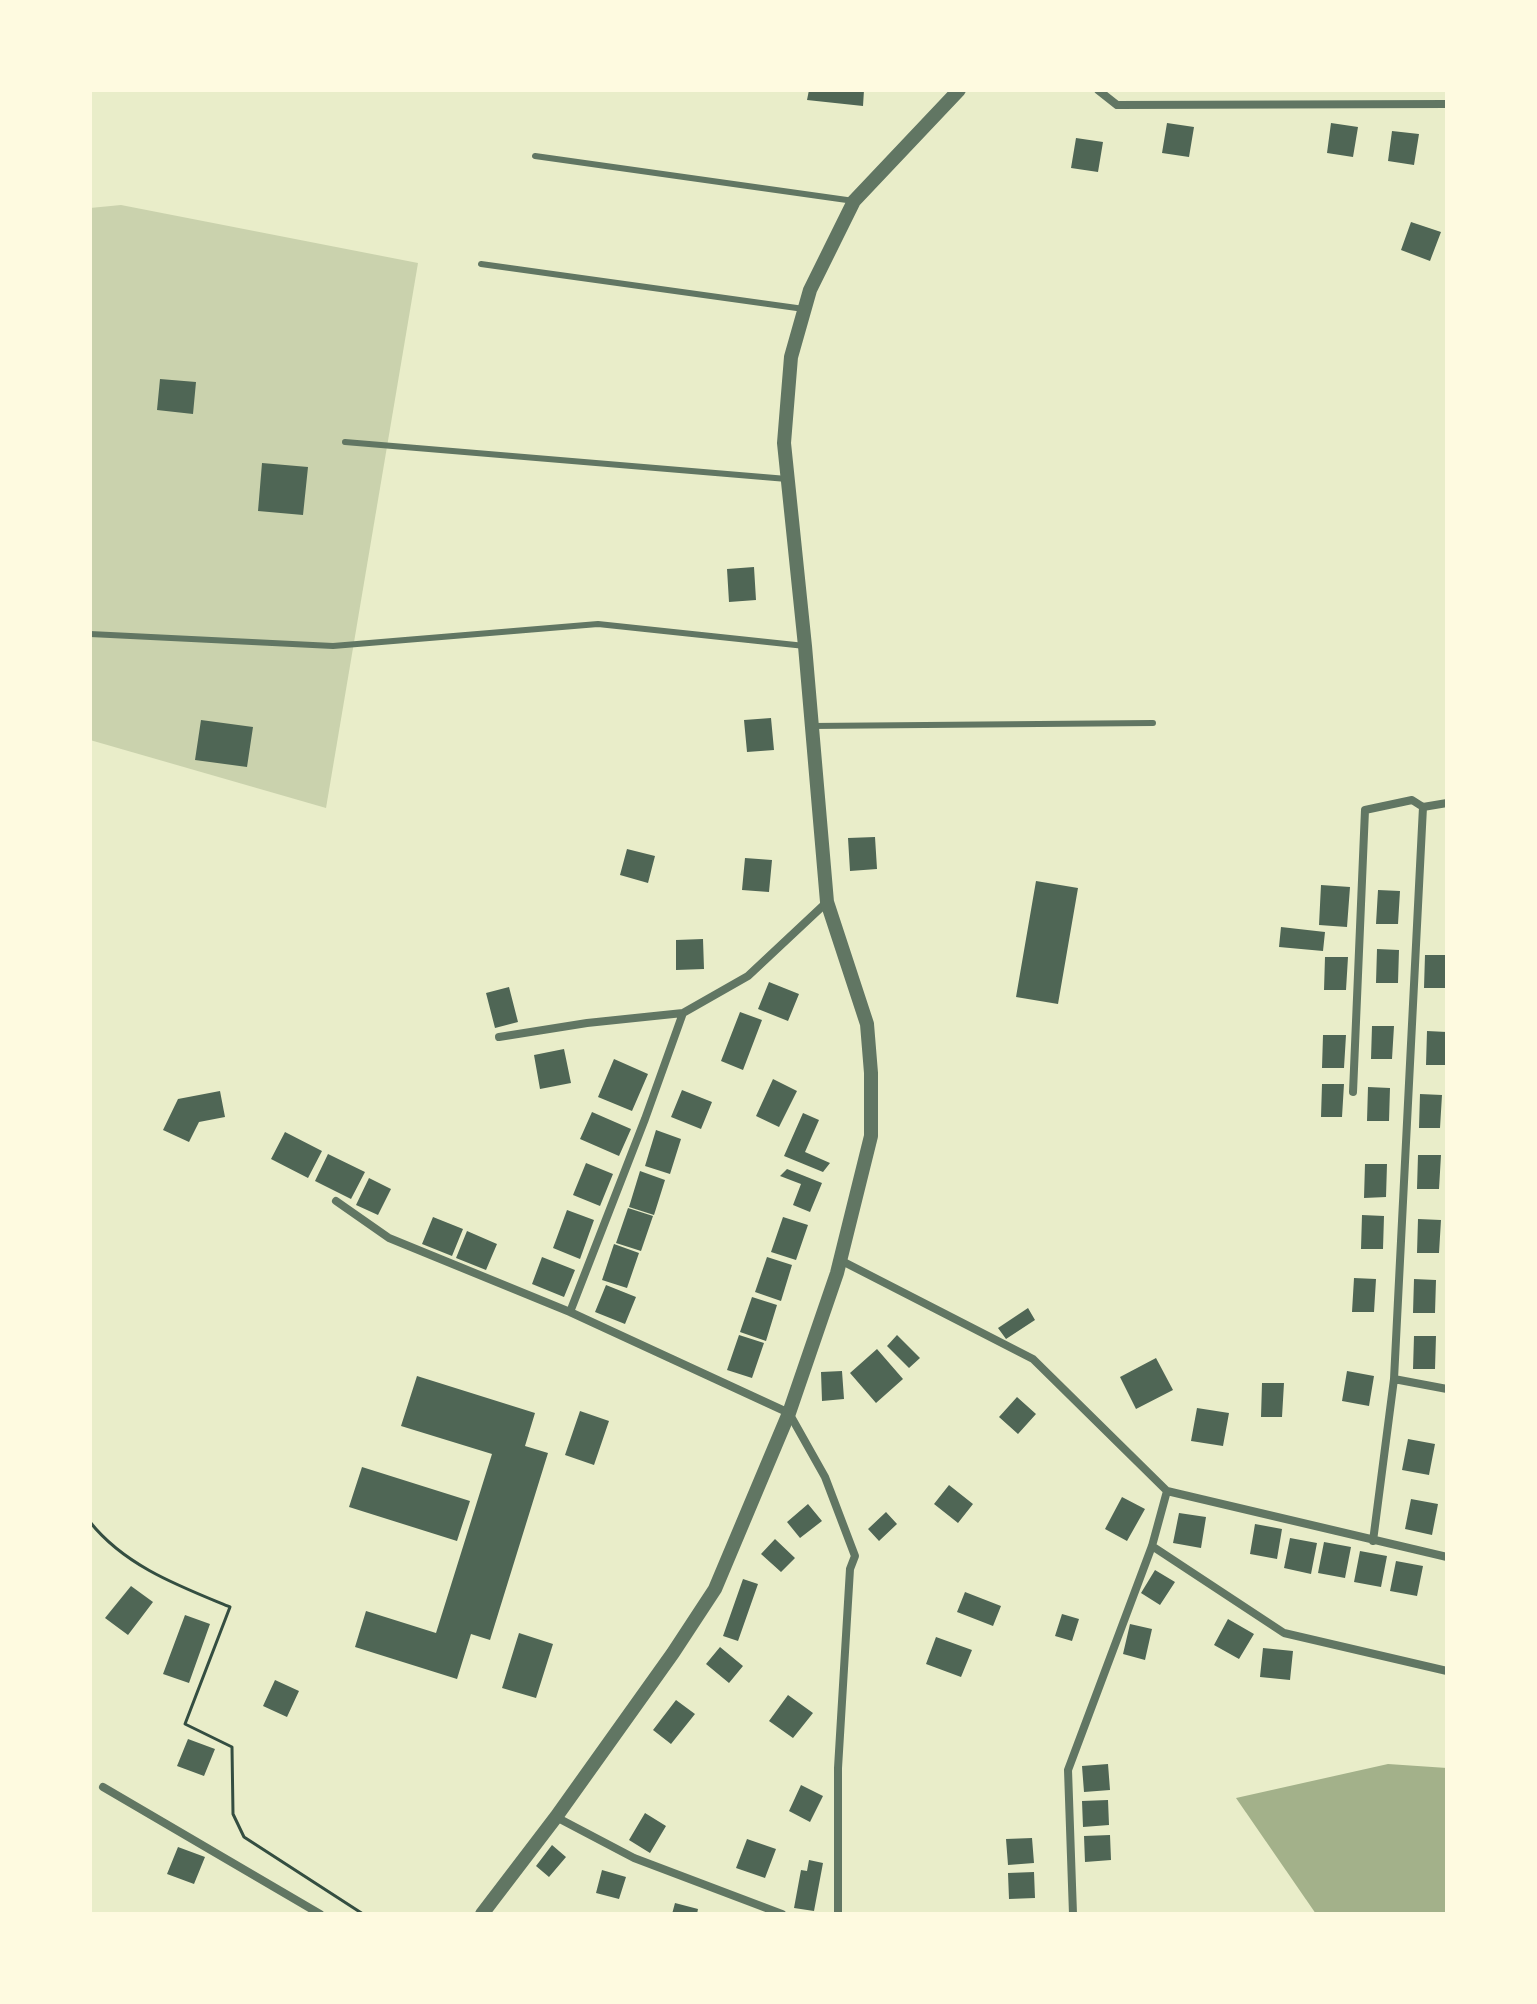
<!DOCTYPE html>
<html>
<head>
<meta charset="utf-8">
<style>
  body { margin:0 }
  #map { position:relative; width:1537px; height:2004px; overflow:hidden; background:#e9edc9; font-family:Raleway,sans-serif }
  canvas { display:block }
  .frame { position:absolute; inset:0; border:92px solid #fefae0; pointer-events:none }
</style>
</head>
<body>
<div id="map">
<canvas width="1537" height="2004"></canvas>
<div class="frame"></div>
</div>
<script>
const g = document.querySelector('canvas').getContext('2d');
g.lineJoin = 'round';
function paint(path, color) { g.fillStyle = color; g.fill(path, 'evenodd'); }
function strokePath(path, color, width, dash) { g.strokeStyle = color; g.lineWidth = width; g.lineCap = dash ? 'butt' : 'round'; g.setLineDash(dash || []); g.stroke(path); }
paint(new Path2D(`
  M 121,205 L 418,263 L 326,808 L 90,740 L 90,208 Z`), '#cad2ad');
paint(new Path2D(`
  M 1388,1764 L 1447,1768 L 1447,1914 L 1316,1914 L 1236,1798 Z`), '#a3b18a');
paint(new Path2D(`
  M 809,90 L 864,90 L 863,106 L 807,100 Z
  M 1167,123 L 1194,127 L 1189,157 L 1162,153 Z
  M 1331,123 L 1358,127 L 1353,157 L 1327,153 Z
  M 1392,131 L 1419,134 L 1414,165 L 1388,161 Z
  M 1076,138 L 1103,142 L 1098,172 L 1071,168 Z
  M 1411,222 L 1441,232 L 1430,261 L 1401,250 Z
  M 160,379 L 196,382 L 193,414 L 157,410 Z
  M 262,463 L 308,467 L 303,515 L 258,511 Z
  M 754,567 L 756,600 L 729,602 L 727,569 Z
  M 771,718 L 774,750 L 747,752 L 744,720 Z
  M 201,720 L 253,727 L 247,767 L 195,760 Z
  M 875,837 L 877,869 L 850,871 L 848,838 Z
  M 627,849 L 655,856 L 648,883 L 620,875 Z
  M 745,858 L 772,860 L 769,892 L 742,890 Z
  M 1036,881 L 1078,888 L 1058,1004 L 1016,997 Z
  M 1321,885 L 1350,887 L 1347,927 L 1319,925 Z
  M 1378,890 L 1400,891 L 1398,924 L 1376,924 Z
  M 1281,927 L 1325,932 L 1323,951 L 1279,947 Z
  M 703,939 L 704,969 L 676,970 L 676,940 Z
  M 1377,949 L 1399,950 L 1398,983 L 1376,983 Z
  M 1425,955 L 1447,955 L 1446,988 L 1424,988 Z
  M 1325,957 L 1348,957 L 1346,990 L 1324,990 Z
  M 769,982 L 799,994 L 788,1021 L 758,1009 Z
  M 509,987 L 518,1022 L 495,1028 L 486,993 Z
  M 740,1012 L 762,1020 L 743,1070 L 721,1061 Z
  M 1372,1026 L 1394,1026 L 1392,1059 L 1371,1059 Z
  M 1427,1031 L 1447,1032 L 1447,1065 L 1426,1065 Z
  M 1323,1035 L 1346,1035 L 1344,1068 L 1322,1068 Z
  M 564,1049 L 571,1083 L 540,1089 L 534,1055 Z
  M 614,1059 L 648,1074 L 632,1111 L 598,1097 Z
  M 773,1079 L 797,1091 L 779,1127 L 756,1116 Z
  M 1322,1084 L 1344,1084 L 1342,1117 L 1321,1117 Z
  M 1368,1087 L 1390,1088 L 1389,1121 L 1367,1121 Z
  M 682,1090 L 712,1102 L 701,1129 L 671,1117 Z
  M 220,1091 L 225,1117 L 199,1122 L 189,1142 L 163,1130 L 178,1099 Z
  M 1420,1094 L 1442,1095 L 1440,1128 L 1419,1128 Z
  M 592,1112 L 631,1129 L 619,1156 L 580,1139 Z
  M 803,1113 L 819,1120 L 805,1152 L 830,1163 L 823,1172 L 784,1156 Z
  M 656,1130 L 681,1139 L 670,1174 L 645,1166 Z
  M 285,1132 L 322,1151 L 308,1178 L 271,1159 Z
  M 328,1154 L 365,1172 L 351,1199 L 315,1181 Z
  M 1418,1155 L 1441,1155 L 1439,1189 L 1417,1189 Z
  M 586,1163 L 613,1174 L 600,1206 L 573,1195 Z
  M 1365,1164 L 1387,1164 L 1386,1197 L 1364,1198 Z
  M 787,1169 L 822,1183 L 810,1212 L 793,1205 L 801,1184 L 780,1176 Z
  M 640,1171 L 665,1180 L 654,1215 L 629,1207 Z
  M 369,1178 L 391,1189 L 378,1215 L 356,1205 Z
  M 628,1208 L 653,1216 L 641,1251 L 616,1243 Z
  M 567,1210 L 594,1220 L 580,1259 L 553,1248 Z
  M 1362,1215 L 1384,1216 L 1383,1249 L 1361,1249 Z
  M 433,1217 L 463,1229 L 452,1256 L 422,1244 Z
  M 783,1217 L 808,1225 L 796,1260 L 771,1252 Z
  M 1418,1219 L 1441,1220 L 1439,1253 L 1417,1253 Z
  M 467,1231 L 497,1244 L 486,1270 L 456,1258 Z
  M 614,1244 L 639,1253 L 627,1288 L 602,1280 Z
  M 542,1257 L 575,1270 L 564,1297 L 532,1284 Z
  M 767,1257 L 792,1265 L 781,1301 L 755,1292 Z
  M 1354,1278 L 1376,1279 L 1374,1312 L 1352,1312 Z
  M 1414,1279 L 1436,1280 L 1435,1313 L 1413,1313 Z
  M 606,1285 L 636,1297 L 625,1324 L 595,1312 Z
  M 752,1297 L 777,1305 L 766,1341 L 740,1332 Z
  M 1028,1308 L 1035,1320 L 1006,1339 L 998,1328 Z
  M 739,1335 L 764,1343 L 752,1378 L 727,1370 Z
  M 897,1335 L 920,1358 L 909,1368 L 887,1346 Z
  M 1414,1336 L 1436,1336 L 1435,1369 L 1413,1369 Z
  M 877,1349 L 903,1379 L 876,1403 L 850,1373 Z
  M 1156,1358 L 1173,1390 L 1136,1409 L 1120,1377 Z
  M 842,1371 L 844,1399 L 822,1401 L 821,1372 Z
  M 1347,1371 L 1374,1376 L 1369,1406 L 1342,1401 Z
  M 417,1376 L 535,1413 L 525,1446 L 548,1453 L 490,1640 L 471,1634 L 457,1679 L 355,1647 L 366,1611 L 436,1633 L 492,1454 L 401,1426 Z
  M 1262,1383 L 1284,1383 L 1282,1417 L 1261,1417 Z
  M 1017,1397 L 1036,1414 L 1018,1434 L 999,1417 Z
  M 1197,1408 L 1229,1413 L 1223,1446 L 1191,1441 Z
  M 580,1411 L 609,1421 L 594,1465 L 565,1455 Z
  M 1408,1439 L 1435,1444 L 1429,1475 L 1402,1470 Z
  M 362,1467 L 470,1501 L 457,1541 L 349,1507 Z
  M 949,1485 L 973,1504 L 958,1523 L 934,1504 Z
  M 1122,1497 L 1145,1509 L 1127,1541 L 1105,1529 Z
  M 1411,1499 L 1438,1504 L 1432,1535 L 1405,1529 Z
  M 808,1504 L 822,1521 L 800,1538 L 787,1522 Z
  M 886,1512 L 897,1524 L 879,1541 L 868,1529 Z
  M 1179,1513 L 1206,1517 L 1201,1548 L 1173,1543 Z
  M 1255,1524 L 1282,1529 L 1277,1559 L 1250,1554 Z
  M 1290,1538 L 1317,1543 L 1311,1574 L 1284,1568 Z
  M 775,1539 L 795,1558 L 781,1572 L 761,1554 Z
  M 1324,1542 L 1351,1547 L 1345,1578 L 1318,1573 Z
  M 1360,1551 L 1387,1556 L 1381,1587 L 1354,1582 Z
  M 1396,1561 L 1423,1566 L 1417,1596 L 1390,1591 Z
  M 1155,1570 L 1175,1582 L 1160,1605 L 1141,1593 Z
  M 743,1579 L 758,1584 L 738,1641 L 723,1636 Z
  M 131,1586 L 153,1602 L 128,1635 L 105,1618 Z
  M 965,1592 L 1001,1606 L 993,1626 L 957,1612 Z
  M 1062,1614 L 1079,1619 L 1072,1641 L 1055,1636 Z
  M 185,1615 L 210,1624 L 189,1683 L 163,1674 Z
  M 1228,1619 L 1254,1634 L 1239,1659 L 1214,1645 Z
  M 1130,1624 L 1152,1629 L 1145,1660 L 1123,1654 Z
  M 519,1633 L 553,1644 L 536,1698 L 502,1688 Z
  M 936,1637 L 972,1650 L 961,1677 L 926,1664 Z
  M 720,1647 L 743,1666 L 729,1683 L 706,1664 Z
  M 1263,1648 L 1293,1651 L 1290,1680 L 1260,1677 Z
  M 275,1680 L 299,1691 L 287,1717 L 263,1706 Z
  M 788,1695 L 813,1713 L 793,1738 L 769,1721 Z
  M 676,1700 L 695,1714 L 671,1744 L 653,1730 Z
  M 188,1739 L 215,1749 L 204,1776 L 177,1766 Z
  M 1108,1764 L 1110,1790 L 1084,1792 L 1082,1766 Z
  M 801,1785 L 823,1796 L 810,1822 L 789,1811 Z
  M 1108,1800 L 1109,1825 L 1083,1827 L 1082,1801 Z
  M 645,1813 L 666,1826 L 650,1853 L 629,1840 Z
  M 1110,1835 L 1111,1860 L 1085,1862 L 1084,1836 Z
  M 1032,1838 L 1034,1863 L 1008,1865 L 1006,1839 Z
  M 747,1839 L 776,1849 L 765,1878 L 736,1868 Z
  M 552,1845 L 566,1857 L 549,1877 L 536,1866 Z
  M 178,1847 L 205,1857 L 194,1884 L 167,1874 Z
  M 809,1860 L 823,1863 L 814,1911 L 794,1908 L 801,1870 L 807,1871 Z
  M 602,1870 L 626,1877 L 619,1899 L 596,1893 Z
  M 1034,1872 L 1035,1898 L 1009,1899 L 1008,1873 Z
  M 675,1903 L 698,1909 L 697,1914 L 672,1914 Z`), '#4f6655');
strokePath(new Path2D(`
  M 90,1522 C 125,1566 179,1586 230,1607 L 185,1724 L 232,1747 L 233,1814 L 244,1837 L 363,1914`), '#344e41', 3);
strokePath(new Path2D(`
  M 535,156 L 854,201
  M 481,264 L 804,309
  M 345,442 L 787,479
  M 90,634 L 333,646 L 598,624 L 805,646
  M 811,726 L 1153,723`), '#617663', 6);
strokePath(new Path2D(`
  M 1098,90 L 1117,105 L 1447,104
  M 499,1037 L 587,1023 L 683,1013 L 748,976 L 827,902
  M 1353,1092 L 1365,810 L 1412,800 L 1423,807 L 1447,803
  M 336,1201 L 389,1238 L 570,1312 L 789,1413 L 825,1477 L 855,1556 L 850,1569 L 838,1768 L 838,1914
  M 840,1260 L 1033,1359 L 1167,1491
  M 570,1312 L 645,1119 L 683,1013
  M 1394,1379 L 1447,1389
  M 1167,1491 L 1447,1557
  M 1373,1541 L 1394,1379 L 1423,807
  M 1152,1546 L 1284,1633 L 1447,1671
  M 103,1787 L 320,1914
  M 556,1817 L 634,1858 L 782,1914
  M 1073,1914 L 1068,1770 L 1152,1546 L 1167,1491`), '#617663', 8);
strokePath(new Path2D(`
  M 482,1914 L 556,1817 L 673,1653 L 715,1589 L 789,1413 L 837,1273 L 871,1136 L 871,1073 L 867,1024 L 827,902 L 805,646 L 784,443 L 791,357 L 810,290 L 854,201 L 959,90`), '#617663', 14);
</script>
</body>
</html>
